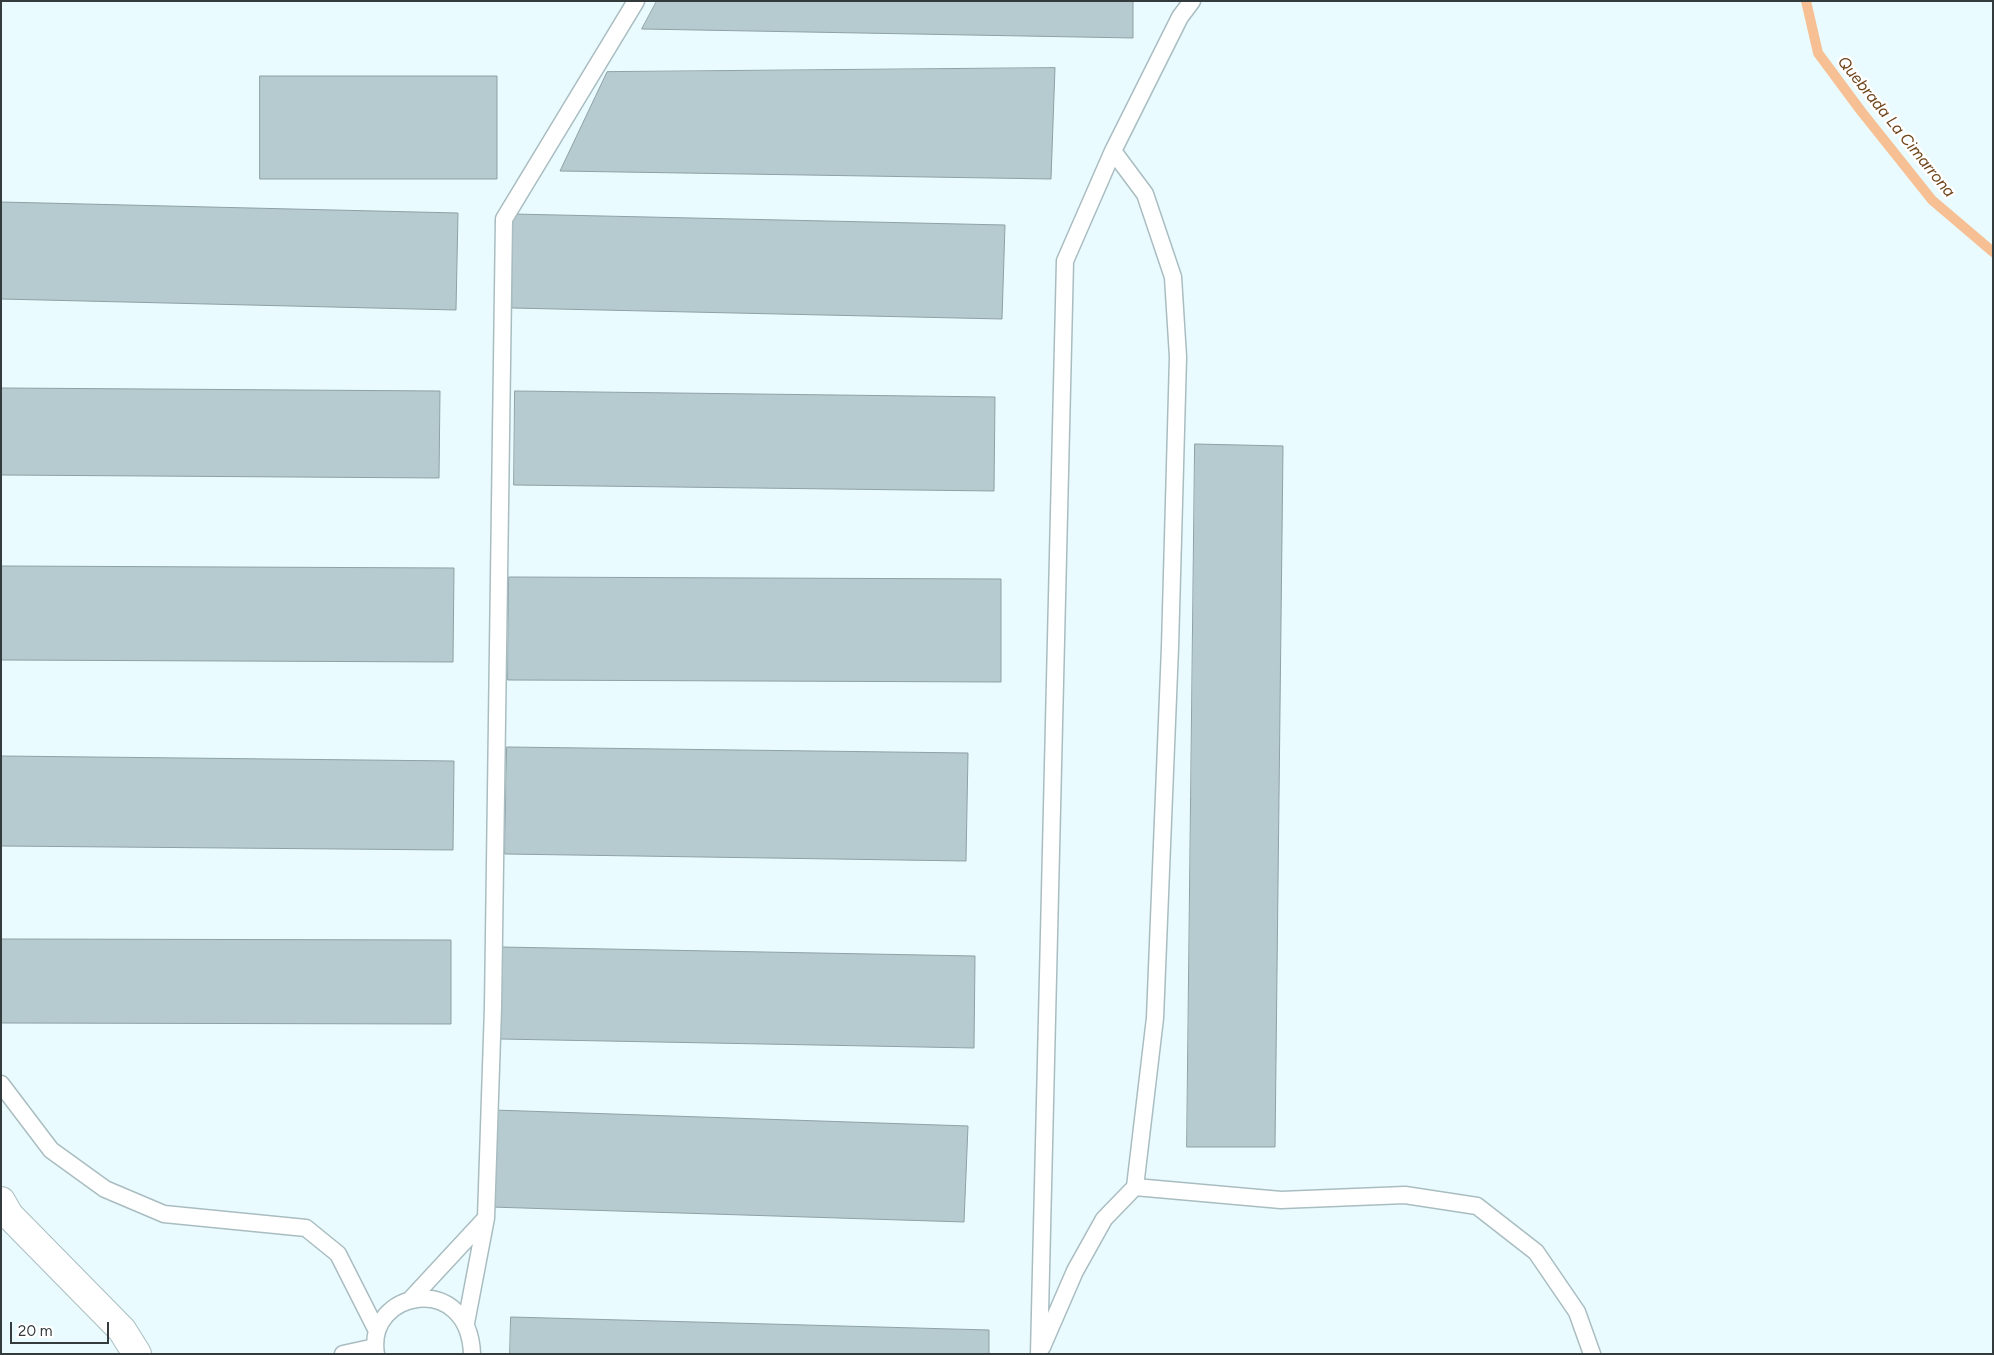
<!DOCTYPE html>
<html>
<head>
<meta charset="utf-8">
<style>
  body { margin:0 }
  #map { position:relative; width:1994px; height:1355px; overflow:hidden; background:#eafbff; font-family:Figtree,sans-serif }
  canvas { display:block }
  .frame { position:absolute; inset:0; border:2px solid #333b3d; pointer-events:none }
  .scale { position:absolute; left:10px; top:1322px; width:99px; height:22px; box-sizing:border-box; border:2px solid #333b3d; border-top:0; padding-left:6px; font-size:15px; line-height:18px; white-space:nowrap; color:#333b3d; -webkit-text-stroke:4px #fff; paint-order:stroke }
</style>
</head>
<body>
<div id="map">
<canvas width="1994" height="1355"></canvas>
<div class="frame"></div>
<div class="scale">20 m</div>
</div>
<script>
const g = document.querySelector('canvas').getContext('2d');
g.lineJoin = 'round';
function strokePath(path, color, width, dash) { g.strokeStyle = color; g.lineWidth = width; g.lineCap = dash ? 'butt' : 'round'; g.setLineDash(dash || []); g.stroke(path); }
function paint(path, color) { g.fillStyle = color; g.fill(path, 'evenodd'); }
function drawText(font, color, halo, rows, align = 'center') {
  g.font = font + ' Figtree,sans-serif'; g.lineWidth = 5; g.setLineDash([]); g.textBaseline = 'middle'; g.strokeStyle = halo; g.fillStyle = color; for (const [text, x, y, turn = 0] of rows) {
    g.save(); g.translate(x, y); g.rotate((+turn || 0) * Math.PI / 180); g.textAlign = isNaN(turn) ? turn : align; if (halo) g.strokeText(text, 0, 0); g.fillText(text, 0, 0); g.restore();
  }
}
strokePath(new Path2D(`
  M 1806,1 L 1818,53 L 1861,111 L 1932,200 L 1993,252`), '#f6c094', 10);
const building = new Path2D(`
  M 657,1 L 1133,1 L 1133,38 L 642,29 Z
  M 1055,68 L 1051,179 L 560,171 L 607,72 Z
  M 260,76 L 497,76 L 497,179 L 260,179 Z
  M 1,202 L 458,213 L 456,310 L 1,299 Z
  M 513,214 L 1005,225 L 1002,319 L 512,308 Z
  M 1,388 L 440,391 L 439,478 L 1,475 Z
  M 515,391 L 995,397 L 994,491 L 514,485 Z
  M 1195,444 L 1283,446 L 1275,1147 L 1187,1147 Z
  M 1,566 L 454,568 L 453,662 L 1,660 Z
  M 509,577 L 1001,579 L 1001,682 L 508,680 Z
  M 507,747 L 968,753 L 966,861 L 505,854 Z
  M 1,756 L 454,761 L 453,850 L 1,846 Z
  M 1,939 L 451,940 L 451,1024 L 1,1023 Z
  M 501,947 L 975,956 L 974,1048 L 500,1039 Z
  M 494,1110 L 968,1126 L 964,1222 L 491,1207 Z
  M 511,1317 L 989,1330 L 989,1354 L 510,1354 Z`);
paint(building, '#b6cbcf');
strokePath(building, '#8ea1a5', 1);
const lane = new Path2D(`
  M 1113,151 L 1145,194 L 1173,277 L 1178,357 L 1170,647 L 1155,1018 L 1135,1187
  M 1,1084 L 51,1150 L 105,1189 L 164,1214 L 306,1228 L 338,1254 L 377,1331
  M 410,1300 L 486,1218
  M 466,1323 L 486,1218 L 493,1007 L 504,219 L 636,1
  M 1042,1347 L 1075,1271 L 1104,1219 L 1135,1187 L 1281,1200 L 1405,1195 L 1477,1206 L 1536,1252 L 1577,1312 L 1592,1354
  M 343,1354 L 375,1347
  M 376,1354 C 365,1290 469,1271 472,1354
  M 1039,1354 L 1065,261 L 1113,151 L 1180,17 L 1192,1`);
const secondary = new Path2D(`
  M 1,1201 L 9,1215 L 122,1330 L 137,1354`);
strokePath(lane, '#a9bdc1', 19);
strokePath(secondary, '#a9bdc1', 30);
strokePath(lane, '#fff', 16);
strokePath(secondary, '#fff', 28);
drawText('italic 16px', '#6e4319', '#fff', [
  ["Quebrada La Cimarrona",1896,127,51]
]);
</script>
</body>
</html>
